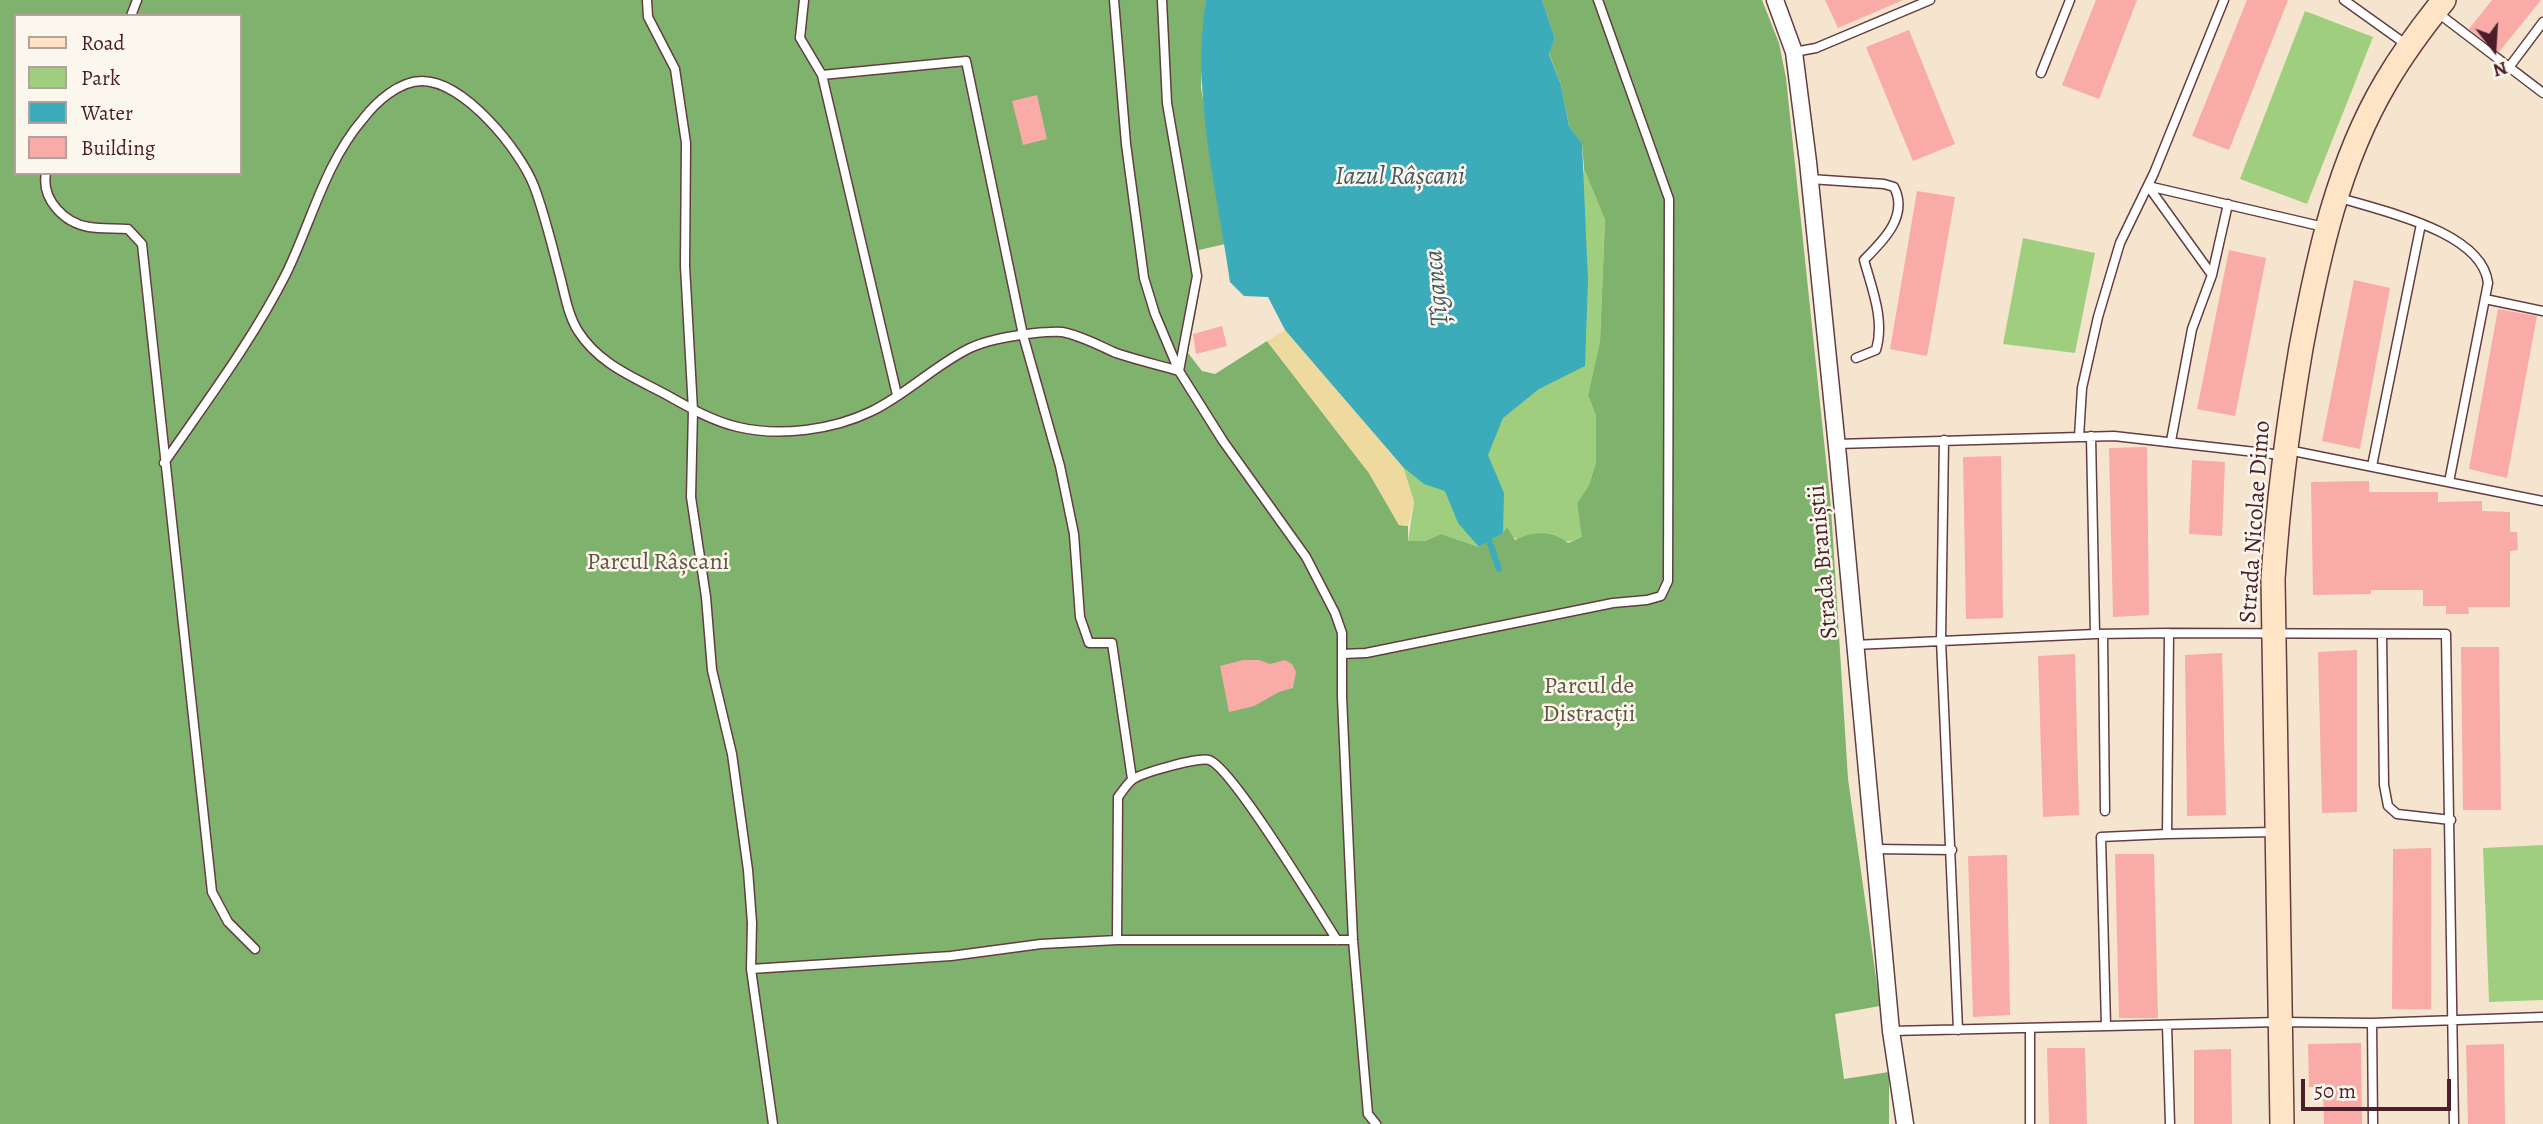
<!DOCTYPE html>
<html>
<head>
<meta charset="utf-8">
<style>
  body { margin:0 }
  #map { position:relative; width:2543px; height:1124px; overflow:hidden; background:#f6e5ce; font-family:Alegreya,serif }
  canvas { display:block }
  .legend { position:absolute; left:14px; top:14px; width:228px; height:161px; box-sizing:border-box; background:#fbf7ec; border:2px solid #b4a19f; margin:0; padding:9px 12px; list-style:none; font-size:21px; color:#4a1f2b }
  .legend li { display:flex; align-items:center; gap:14px; height:35px }
  .legend b { width:35px; border:2px solid #b4a19f }
  .north { position:absolute; left:2459px; top:14px; width:70px; height:70px; -webkit-text-stroke:5px #fbf7ec; paint-order:stroke; rotate:163deg; font-size:19px; font-weight:700; line-height:28px; text-align:center; color:#4a1f2b }
  .north::after { content:''; display:block; margin:auto; width:24px; height:32px; background:#4a1f2b; clip-path:polygon(50% 0,100% 100%,50% 72%,0 100%) }
  .scale { position:absolute; left:2301px; top:1079px; width:150px; height:32px; box-sizing:border-box; border:4px solid #4a1f2b; border-top:0; padding-left:9px; font-size:21px; line-height:24px; white-space:nowrap; color:#4a1f2b; -webkit-text-stroke:5px #fbf7ec; paint-order:stroke }
</style>
</head>
<body>
<div id="map">
<canvas width="2543" height="1124"></canvas>
<ul class="legend">
<li><b style="height:9px;background:#ffe4c6"></b>Road</li>
<li><b style="height:19px;background:#9fcf7e"></b>Park</li>
<li><b style="height:19px;background:#3cabba"></b>Water</li>
<li><b style="height:19px;background:#f9aba7"></b>Building</li>
</ul>
<div class="north">N</div>
<div class="scale">50 m</div>
</div>
<script>
const g = document.querySelector('canvas').getContext('2d');
g.lineJoin = 'round';
function paint(path, color) { g.fillStyle = color; g.fill(path, 'evenodd'); }
function strokePath(path, color, width, dash) { g.strokeStyle = color; g.lineWidth = width; g.lineCap = dash ? 'butt' : 'round'; g.setLineDash(dash || []); g.stroke(path); }
function drawText(font, color, halo, rows, align = 'center') {
  g.font = font + ' Alegreya,serif'; g.lineWidth = 5; g.setLineDash([]); g.textBaseline = 'middle'; g.strokeStyle = halo; g.fillStyle = color; for (const [text, x, y, turn = 0] of rows) {
    g.save(); g.translate(x, y); g.rotate((+turn || 0) * Math.PI / 180); g.textAlign = isNaN(turn) ? turn : align; if (halo) g.strokeText(text, 0, 0); g.fillText(text, 0, 0); g.restore();
  }
}
paint(new Path2D(`
  M 2305,11 L 2373,37 L 2307,204 L 2240,179 Z
  M 1584,169 L 1605,220 L 1600,341 L 1588,395 L 1596,416 L 1596,462 L 1589,485 L 1577,503 L 1583,537 C 1560,547 1524,545 1503,533 L 1479,547 L 1441,534 L 1425,541 L 1408,541 L 1414,502 L 1403,467 L 1406,451 L 1581,182 Z
  M 2023,238 L 2095,253 L 2075,353 L 2003,344 Z
  M 2543,845 L 2543,1000 L 2489,1002 L 2483,848 Z`), '#9fcf7e');
paint(new Path2D(`
  M 0,0 L 1206,0 L 1201,87 L 1225,244 L 1199,250 C 1204,289 1194,316 1188,353 L 1202,371 L 1215,374 L 1267,341 L 1369,473 L 1399,525 L 1408,526 L 1408,541 L 1425,541 L 1441,534 L 1479,547 L 1503,533 L 1507,527 L 1515,540 C 1533,531 1552,530 1568,543 L 1582,537 L 1577,503 L 1589,485 L 1596,462 L 1596,416 L 1588,395 L 1600,341 L 1605,220 L 1584,169 L 1582,143 L 1569,126 L 1561,85 L 1549,53 L 1555,38 L 1542,0 L 1762,0 L 1779,43 L 1786,78 L 1831,508 L 1848,779 L 1880,1006 L 1835,1014 L 1844,1079 L 1889,1072 L 1889,1124 L 0,1124 ZM 16,16 L 240,16 L 240,173 L 16,173 Z`), '#7fb26d');
paint(new Path2D(`
  M 1285,330 L 1403,467 L 1414,502 L 1408,526 L 1399,525 L 1369,473 L 1267,341 Z`), '#eeda9e');
paint(new Path2D(`
  M 1206,0 L 1542,0 L 1555,38 L 1549,54 L 1561,85 L 1569,126 L 1582,143 L 1588,281 L 1585,366 L 1539,389 L 1503,418 L 1488,455 L 1504,493 L 1503,533 L 1479,547 L 1458,523 L 1445,491 L 1424,484 L 1403,467 L 1285,330 L 1268,297 L 1244,296 L 1230,282 C 1217,189 1191,95 1206,0 Z`), '#3cabba');
strokePath(new Path2D(`
  M 1487,535 L 1499,569`), '#3cabba', 6);
paint(new Path2D(`
  M 1825,0 L 1903,0 L 1838,28 Z
  M 2096,0 L 2137,0 L 2099,99 L 2062,85 Z
  M 2247,0 L 2288,0 L 2229,150 L 2192,136 Z
  M 2492,0 L 2541,0 L 2499,52 L 2469,29 Z
  M 1909,30 L 1955,144 L 1913,161 L 1866,47 Z
  M 1037,95 L 1047,139 L 1023,145 L 1012,101 Z
  M 1917,191 L 1955,197 L 1927,356 L 1890,349 Z
  M 2229,250 L 2266,258 L 2235,416 L 2197,409 Z
  M 2354,280 L 2390,288 L 2360,449 L 2322,441 Z
  M 2498,309 L 2537,316 L 2507,478 L 2469,469 Z
  M 1222,326 L 1227,346 L 1196,354 L 1193,334 Z
  M 2147,447 L 2149,615 L 2113,617 L 2109,448 Z
  M 2001,456 L 2003,618 L 1966,619 L 1963,457 Z
  M 2192,460 L 2225,462 L 2222,536 L 2189,534 Z
  M 2369,481 L 2369,492 L 2438,492 L 2438,502 L 2482,501 L 2482,511 L 2510,512 L 2510,532 L 2517,532 L 2518,550 L 2510,551 L 2510,607 L 2468,607 L 2469,614 L 2446,614 L 2446,606 L 2423,606 L 2423,590 L 2371,590 L 2371,594 L 2313,595 L 2311,482 Z
  M 2461,647 L 2499,647 L 2501,810 L 2463,810 Z
  M 2357,650 L 2357,812 L 2322,813 L 2318,652 Z
  M 2222,653 L 2226,815 L 2187,816 L 2185,655 Z
  M 2075,654 L 2079,815 L 2043,817 L 2038,656 Z
  M 1243,660 L 1259,660 L 1270,664 L 1285,660 L 1292,664 L 1296,672 L 1293,688 L 1279,692 L 1254,706 L 1229,712 L 1220,666 Z
  M 2431,848 L 2431,1009 L 2392,1009 L 2393,849 Z
  M 2115,854 L 2154,854 L 2158,1018 L 2119,1018 Z
  M 2007,855 L 2010,1015 L 1973,1017 L 1968,856 Z
  M 2361,1043 L 2362,1124 L 2324,1124 L 2323,1087 L 2309,1087 L 2308,1044 Z
  M 2504,1044 L 2505,1124 L 2468,1124 L 2466,1045 Z
  M 2047,1048 L 2085,1048 L 2087,1124 L 2049,1124 Z
  M 2231,1049 L 2232,1124 L 2194,1124 L 2194,1050 Z`), '#f9aba7');
const lane = new Path2D(`
  M 647,0 L 648,17 L 675,69 L 686,143 L 685,266 L 693,410 L 691,497 L 706,597 L 712,670 L 732,754 L 748,870 L 752,923 L 751,969 L 773,1124
  M 804,0 L 800,38 L 822,75 L 897,395
  M 1114,0 L 1126,144 L 1144,278 L 1155,314 L 1179,371 L 1223,441 L 1306,557 L 1335,613 L 1342,633 L 1342,697 L 1353,940 L 1368,1114 L 1376,1124
  M 2344,0 L 2407,45
  M 2438,13 L 2543,93
  M 131,16 L 137,0
  M 1794,52 L 1816,48 L 1930,0
  M 2510,66 L 2543,22
  M 2041,73 L 2070,0
  M 822,75 L 966,61 L 1023,335 L 1060,466 L 1074,534 L 1080,617 L 1089,643 L 1112,643 L 1132,779
  M 46,173 C 41,199 64,223 89,227 C 101,229 115,228 128,229 L 142,244 L 212,892 L 228,922 L 255,949
  M 1810,179 L 1884,184 L 1894,187 C 1909,216 1883,241 1864,260 C 1872,289 1885,320 1876,350 L 1856,358
  M 2148,186 L 2324,227
  M 2148,186 L 2212,275
  M 2337,197 C 2381,211 2482,231 2488,283 L 2449,482
  M 2485,299 L 2543,311
  M 2091,436 L 2095,634
  M 2079,437 L 2082,388 L 2098,317 L 2120,243 L 2154,173 L 2224,0
  M 1944,440 L 1941,640 L 1958,1030
  M 2171,441 L 2192,329 L 2212,275 L 2228,204
  M 1837,444 L 2114,436 L 2282,455
  M 2288,450 L 2543,501
  M 164,463 C 206,402 252,341 286,274 C 311,223 325,163 363,119 C 376,102 399,81 422,81 C 464,81 520,150 534,186 C 545,215 552,246 560,276 C 565,295 568,315 578,331 C 599,364 633,377 665,394 C 688,407 712,421 738,427 C 780,437 833,430 872,411 C 907,394 935,365 970,348 C 987,340 1007,337 1026,334 C 1037,333 1051,331 1062,332 C 1080,335 1100,346 1116,353 C 1137,360 1158,365 1179,371 L 1197,276 L 1167,103 L 1162,0
  M 2372,466 L 2421,224
  M 2103,634 L 2105,811
  M 2382,634 L 2384,785 L 2388,806 L 2397,814 L 2451,820
  M 1854,645 L 2095,634 L 2169,633
  M 1342,654 L 1366,653 L 1613,603 L 1647,600 L 1661,596 L 1668,581 L 1669,199 L 1598,0
  M 2274,832 L 2167,834 L 2169,633 L 2446,634 L 2454,1124
  M 1875,849 L 1952,850
  M 1117,940 L 1118,797 C 1122,792 1127,784 1132,780 C 1141,773 1198,757 1209,760 C 1232,767 1319,912 1337,940
  M 751,969 L 951,956 L 1041,944 L 1117,940 L 1353,940
  M 2372,1023 L 2373,1124
  M 2167,1025 L 2170,1124
  M 2106,1026 L 2101,837 L 2167,834
  M 2030,1028 L 2030,1124
  M 1891,1031 L 2280,1022 L 2372,1023 L 2543,1017`);
const street = new Path2D(`
  M 1775,0 L 1794,52 L 1808,162 L 1838,457 L 1891,1031 L 1905,1124`);
const secondary = new Path2D(`
  M 2282,1124 L 2273,579 C 2278,501 2288,425 2301,348 C 2318,257 2338,163 2386,82 C 2403,53 2423,26 2444,0`);
strokePath(lane, '#643d43', 11);
strokePath(street, '#643d43', 19);
strokePath(secondary, '#643d43', 26);
strokePath(lane, '#fff', 8);
strokePath(street, '#fff', 16);
strokePath(secondary, '#ffe4c6', 23);
drawText('24px', '#4a1f2b', '#fbf7ec', [
  ["Strada Nicolae Dimo",2256,522,-86],
  ["Strada Braniștii",1824,562,-95]
]);
drawText('24px', '#645444', '#fbf7ec', [
  ["Parcul Râșcani",658,563],
  ["Parcul de",1589,687],
  ["Distracții",1589,715]
]);
drawText('italic 26px', '#445764', '#fbf7ec', [
  ["Iazul Râșcani",1400,178],
  ["Țîganca",1438,288,-95]
]);
</script>
</body>
</html>
